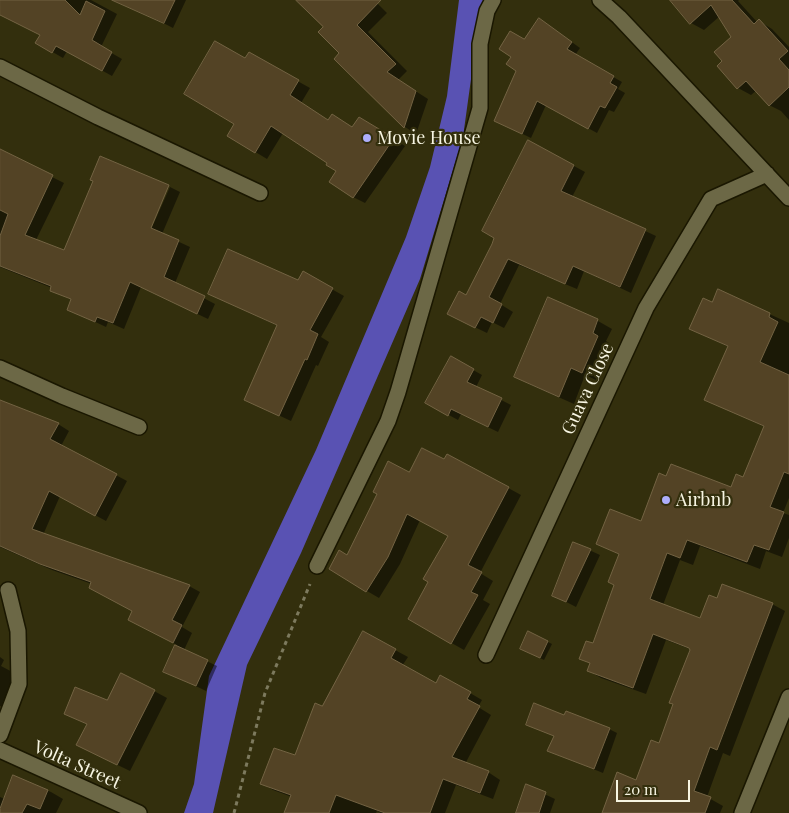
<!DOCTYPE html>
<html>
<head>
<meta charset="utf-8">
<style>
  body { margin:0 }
  #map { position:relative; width:789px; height:813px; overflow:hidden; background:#332f0d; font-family:"Playfair Display",serif }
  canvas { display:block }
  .scale { position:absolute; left:616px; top:780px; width:74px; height:22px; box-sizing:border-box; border:2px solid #f7f5e2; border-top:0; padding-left:6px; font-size:15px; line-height:18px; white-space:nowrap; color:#f7f5e2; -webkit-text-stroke:4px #332f0d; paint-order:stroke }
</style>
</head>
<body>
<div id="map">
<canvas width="789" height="813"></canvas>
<div class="scale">20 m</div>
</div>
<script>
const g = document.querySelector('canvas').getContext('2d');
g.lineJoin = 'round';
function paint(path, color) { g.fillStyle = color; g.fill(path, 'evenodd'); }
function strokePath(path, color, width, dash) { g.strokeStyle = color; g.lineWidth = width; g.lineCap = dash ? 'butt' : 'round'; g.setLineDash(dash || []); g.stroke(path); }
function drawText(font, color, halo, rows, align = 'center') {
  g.font = font + ' "Playfair Display",serif'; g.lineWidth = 4.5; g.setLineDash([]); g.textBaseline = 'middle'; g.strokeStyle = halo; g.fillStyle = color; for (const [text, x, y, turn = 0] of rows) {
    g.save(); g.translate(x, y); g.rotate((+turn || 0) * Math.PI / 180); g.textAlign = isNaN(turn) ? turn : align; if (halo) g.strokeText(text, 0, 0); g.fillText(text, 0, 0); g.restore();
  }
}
paint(new Path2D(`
  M 459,0 L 486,0 L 480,14 L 463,137 L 420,279 L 301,553 L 247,665 L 213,813 L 184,813 L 194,784 L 209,676 L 316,450 L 406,237 L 430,167 L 447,96 Z`), '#5952b3');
paint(new Path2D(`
  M 0,0 L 91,0 L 117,14 L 101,47 L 122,59 L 112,76 L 67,51 L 63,58 L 37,43 L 41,35 L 0,14 Z
  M 131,0 L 186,0 L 173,28 L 140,11 Z
  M 311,0 L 374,0 L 387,13 L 368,32 L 407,71 L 398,80 L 428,99 L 416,134 L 405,127 L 335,59 L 341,53 L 324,27 Z
  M 671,0 L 739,0 L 738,1 L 757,22 L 759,21 L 772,29 L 789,47 L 789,120 L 781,111 L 769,105 L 757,90 L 751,95 L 738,88 L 724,61 L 733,37 L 720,16 L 704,30 L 691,23 Z
  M 548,25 L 580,48 L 575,55 L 622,82 L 618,89 L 625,93 L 614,112 L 609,110 L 597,133 L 546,105 L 531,138 L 504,125 L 524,41 Z
  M 249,54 L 310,88 L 301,103 L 329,121 L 353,128 L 360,118 L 405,146 L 365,203 L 353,197 L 338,171 L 329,163 L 283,133 L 267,159 L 229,136 L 236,123 L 245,60 Z
  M 528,141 L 585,172 L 572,197 L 656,236 L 631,293 L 584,271 L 577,289 L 519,265 L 500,304 L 513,312 L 504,328 L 492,322 L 487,333 L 460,320 L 467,296 L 493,244 Z
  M 0,151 L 64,183 L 36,240 L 65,252 L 147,233 L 149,234 L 170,187 L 180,192 L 162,234 L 190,247 L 175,283 L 215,304 L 208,319 L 141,287 L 124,329 L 108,322 L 106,327 L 68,309 L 72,300 L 51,290 L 52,288 L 0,267 Z
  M 303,273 L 344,296 L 321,337 L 329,342 L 318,366 L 316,365 L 291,421 L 246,400 L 278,326 L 210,294 L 298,282 Z
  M 719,291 L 789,323 L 789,498 L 783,513 L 789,515 L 789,538 L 782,557 L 766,551 L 760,569 L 700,546 L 693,565 L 680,560 L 663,605 L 701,619 L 718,600 L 772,604 L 785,611 L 730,756 L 723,753 L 707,797 L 723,806 L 720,813 L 604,813 L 637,781 L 660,744 L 674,705 L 671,703 L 690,649 L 666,640 L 646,694 L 601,678 L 589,671 L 591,664 L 580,658 L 594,645 L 615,585 L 620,555 L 598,544 L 642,522 L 667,477 L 732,488 L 744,478 L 765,427 L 706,399 L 729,347 L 691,329 L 713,304 Z
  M 549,299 L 598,321 L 612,329 L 606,341 L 612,345 L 596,380 L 585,375 L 574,404 L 529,384 L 515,376 Z
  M 452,358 L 482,375 L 476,387 L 511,405 L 498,432 L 461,414 L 458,420 L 427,403 Z
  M 0,401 L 58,424 L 69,431 L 61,446 L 127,481 L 106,521 L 60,496 L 43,535 L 189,586 L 200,592 L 182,627 L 192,633 L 184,650 L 217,666 L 206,691 L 165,671 L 177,645 L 141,626 L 134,611 L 92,584 L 52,570 L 0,547 Z
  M 448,455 L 521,495 L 480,573 L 493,581 L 483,600 L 490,604 L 464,650 L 409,619 L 429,582 L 449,536 L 420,520 L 400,564 L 379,598 L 367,591 L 348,557 L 410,473 L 445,461 Z
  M 574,543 L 600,555 L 576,607 L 553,595 Z
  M 548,642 L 552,644 L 544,660 L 526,651 Z
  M 395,650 L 408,657 L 402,666 L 436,685 L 470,693 L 482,700 L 478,707 L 491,715 L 465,764 L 488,772 L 500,780 L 493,799 L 456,785 L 445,813 L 381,813 L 377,811 L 376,813 L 286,813 L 292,797 L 273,790 L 261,783 L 296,757 L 323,708 Z
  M 0,657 L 4,660 L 1,666 L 20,676 L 9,710 L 0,706 Z
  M 154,691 L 167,698 L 130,771 L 91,752 L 88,725 L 66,714 Z
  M 565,716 L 609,729 L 617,733 L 603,773 L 549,751 L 555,736 L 527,724 Z
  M 14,777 L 51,792 L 63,799 L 56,813 L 0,813 L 0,797 L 5,799 Z
  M 527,786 L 555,799 L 550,813 L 517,813 Z`), '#0007');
const building = new Path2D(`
  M 0,0 L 65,0 L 80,15 L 86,1 L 105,11 L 92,40 L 112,52 L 102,71 L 56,46 L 52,53 L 35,43 L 40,35 L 0,15 Z
  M 112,0 L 175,0 L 164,23 Z
  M 296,0 L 381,0 L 357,25 L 396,64 L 387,72 L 416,91 L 404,128 L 334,59 L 339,53 L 318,32 L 323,27 Z
  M 670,0 L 732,0 L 754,24 L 759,19 L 788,51 L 779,59 L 789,70 L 789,87 L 769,106 L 746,81 L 737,89 L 717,66 L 722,61 L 714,52 L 731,37 L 711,5 L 690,24 Z
  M 539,18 L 572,42 L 567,49 L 614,76 L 610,83 L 617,87 L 605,108 L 600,106 L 588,129 L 537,101 L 522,134 L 494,121 L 516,71 L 506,64 L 511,57 L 499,49 L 510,31 L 524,39 Z
  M 215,41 L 245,58 L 249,52 L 299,80 L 290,95 L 328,120 L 332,114 L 352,127 L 359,117 L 394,138 L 353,198 L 329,182 L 336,171 L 326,165 L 327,163 L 271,126 L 255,153 L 227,136 L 234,124 L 184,94 Z
  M 528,140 L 574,165 L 561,191 L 646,229 L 620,287 L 573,266 L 565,284 L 508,259 L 489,297 L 502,304 L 493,323 L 481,317 L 475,328 L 447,314 L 459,291 L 466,295 L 492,244 L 494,238 L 482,231 Z
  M 0,149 L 53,175 L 25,235 L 64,250 L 93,181 L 90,180 L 100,156 L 169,185 L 151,228 L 179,240 L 164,277 L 205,296 L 197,314 L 130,282 L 113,323 L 97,317 L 95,322 L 67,310 L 71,299 L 50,291 L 51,286 L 0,266 L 0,236 L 8,214 L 0,210 Z
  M 228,249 L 298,280 L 303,271 L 333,288 L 310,330 L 318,334 L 307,360 L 305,359 L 279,416 L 244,400 L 277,325 L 208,294 Z
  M 718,289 L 770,313 L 769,317 L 778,322 L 760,362 L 789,375 L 789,474 L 784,472 L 770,507 L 784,512 L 769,550 L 754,545 L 747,562 L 687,540 L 680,558 L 667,553 L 650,599 L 700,618 L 709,595 L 717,598 L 722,584 L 773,603 L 717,750 L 710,747 L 694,791 L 711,797 L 705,813 L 602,813 L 617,772 L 636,780 L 651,740 L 659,743 L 673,704 L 669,703 L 690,650 L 689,648 L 653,634 L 633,688 L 587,671 L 590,663 L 579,659 L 586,641 L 593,643 L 614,585 L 608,582 L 619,554 L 596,544 L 610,509 L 641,521 L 659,473 L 666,476 L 671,464 L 731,487 L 736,474 L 743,477 L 764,426 L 704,400 L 728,346 L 689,329 L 703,298 L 712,302 Z
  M 548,297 L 598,319 L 593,333 L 598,336 L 582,373 L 571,368 L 559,397 L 514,377 Z
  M 451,356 L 474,369 L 467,382 L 502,398 L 488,427 L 451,409 L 448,416 L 425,403 Z
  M 0,400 L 59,423 L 50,439 L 117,474 L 95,516 L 49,491 L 32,529 L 190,585 L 172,620 L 182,625 L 173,643 L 128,620 L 132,611 L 89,588 L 91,582 L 40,564 L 0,546 Z
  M 422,448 L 444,459 L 447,454 L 509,487 L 468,565 L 482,572 L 471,592 L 478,595 L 451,644 L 408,619 L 428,582 L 423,579 L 448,536 L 407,514 L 388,557 L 366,592 L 329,569 L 339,550 L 347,555 L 377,494 L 373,492 L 388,461 L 409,472 Z
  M 573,542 L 591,549 L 566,602 L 552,596 Z
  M 363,631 L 396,649 L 391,658 L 436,683 L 440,675 L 471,692 L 467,699 L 480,706 L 452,757 L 489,771 L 480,793 L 443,779 L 430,813 L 385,813 L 336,795 L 329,813 L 284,813 L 291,795 L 260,784 L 274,748 L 295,755 L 315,703 L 322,706 Z
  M 528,631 L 548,641 L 540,658 L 520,649 Z
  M 175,645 L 208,660 L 196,686 L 163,672 Z
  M 121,673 L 155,690 L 117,765 L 76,745 L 87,724 L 64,714 L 75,687 L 107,700 Z
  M 534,703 L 564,715 L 566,711 L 610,728 L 594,769 L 547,751 L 554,736 L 526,725 Z
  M 13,775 L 48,790 L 40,809 L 27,804 L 22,813 L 0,813 L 0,809 Z
  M 526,784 L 546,792 L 539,813 L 516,813 Z`);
paint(building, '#534325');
strokePath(building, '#736343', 1);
const minor = new Path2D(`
  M 600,0 L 619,17 L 789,198
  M 0,67 L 98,117 L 260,193
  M 0,368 L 62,396 L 139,427
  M 317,566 L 388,421 L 398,392 L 480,108 L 480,44 L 487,11 L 493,0
  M 486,655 L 646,308 L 711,199 L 767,174
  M 0,735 L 19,684 L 18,631 L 8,590
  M 0,750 L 139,813
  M 742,813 L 789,697`);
strokePath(minor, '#1a1701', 18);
strokePath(new Path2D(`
  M 234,813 L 265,693 L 310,584`), '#7d7a5e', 3, [4, 4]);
strokePath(minor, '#6c6846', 15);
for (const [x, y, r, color] of [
  [367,138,5,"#aeaefb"],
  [666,500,5,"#aeaefb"]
]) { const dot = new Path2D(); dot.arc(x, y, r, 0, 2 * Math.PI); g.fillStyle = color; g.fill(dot); strokePath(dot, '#332f0d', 2); }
drawText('18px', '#f7f5e2', '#332f0d', [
  ["Movie House",377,138],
  ["Airbnb",676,500]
], 'left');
drawText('18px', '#f7f5e2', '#332f0d', [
  ["Guava Close",588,389,-65],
  ["Volta Street",77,765,24]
]);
</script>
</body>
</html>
